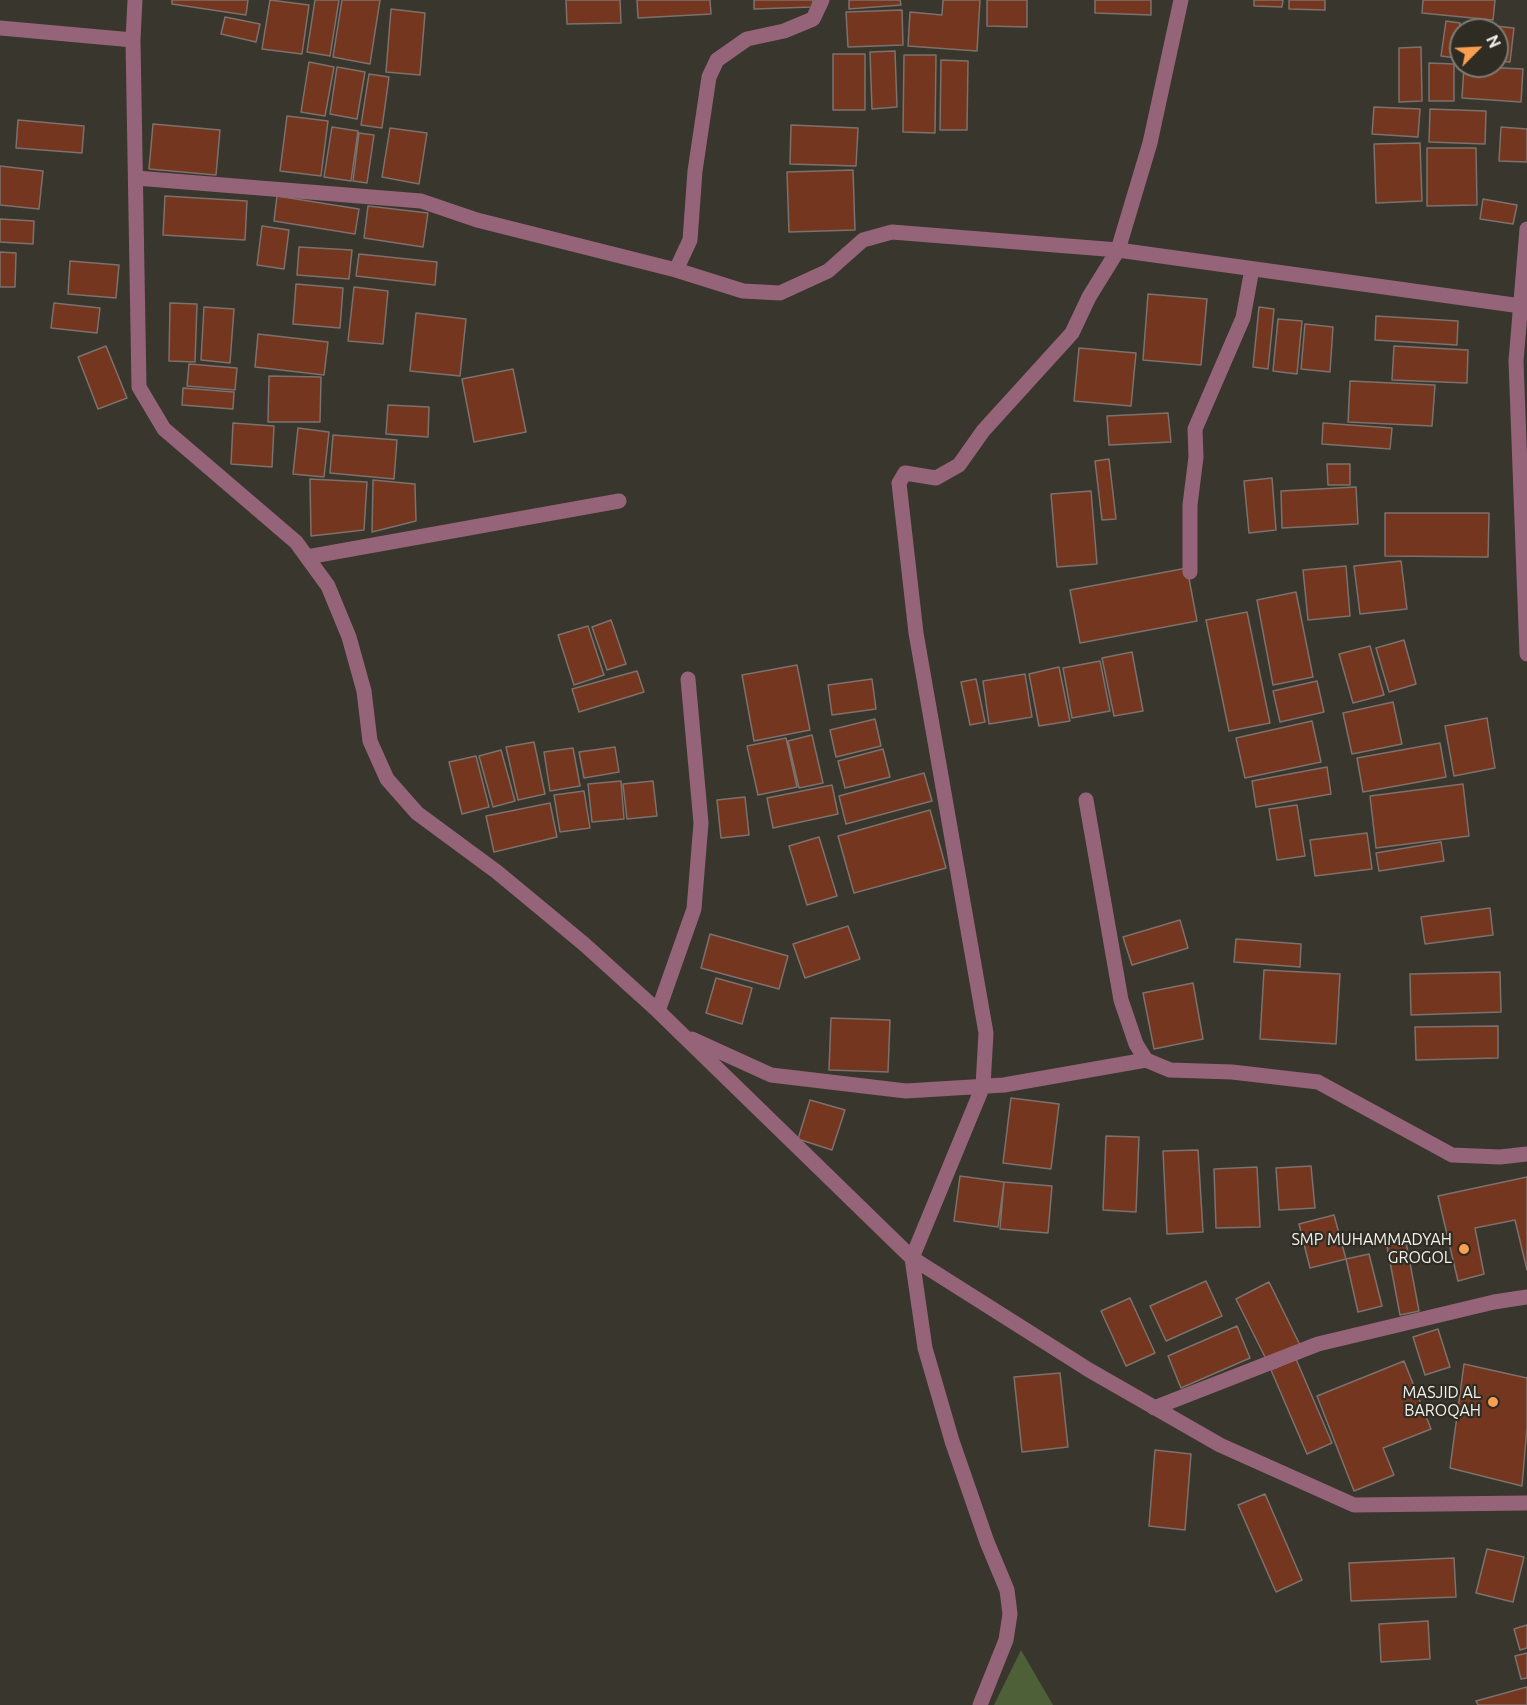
<!DOCTYPE html>
<html>
<head>
<meta charset="utf-8">
<style>
  body { margin:0 }
  #map { position:relative; width:1527px; height:1705px; overflow:hidden; background:#39362d; font-family:Ubuntu,sans-serif }
  canvas { display:block }
  .north { position:absolute; left:1449px; top:18px; width:60px; height:60px; box-sizing:border-box; background:#2e2c23; border:2px solid #7d7b73; border-radius:50%; rotate:66deg; font-size:16px; font-weight:700; line-height:24px; text-align:center; color:#f3f2ec }
  .north::after { content:''; display:block; margin:auto; width:21px; height:27px; background:#fb9e50; clip-path:polygon(50% 0,100% 100%,50% 72%,0 100%) }
</style>
</head>
<body>
<div id="map">
<canvas width="1527" height="1705"></canvas>
<div class="north">N</div>
</div>
<script>
const g = document.querySelector('canvas').getContext('2d');
g.lineJoin = 'round';
function paint(path, color) { g.fillStyle = color; g.fill(path, 'evenodd'); }
function strokePath(path, color, width, dash) { g.strokeStyle = color; g.lineWidth = width; g.lineCap = dash ? 'butt' : 'round'; g.setLineDash(dash || []); g.stroke(path); }
function drawText(font, color, halo, rows, align = 'center') {
  g.font = font + ' Ubuntu,sans-serif'; g.lineWidth = 4.5; g.setLineDash([]); g.textBaseline = 'middle'; g.strokeStyle = halo; g.fillStyle = color; for (const [text, x, y, turn = 0] of rows) {
    g.save(); g.translate(x, y); g.rotate((+turn || 0) * Math.PI / 180); g.textAlign = isNaN(turn) ? turn : align; if (halo) g.strokeText(text, 0, 0); g.fillText(text, 0, 0); g.restore();
  }
}
paint(new Path2D(`
  M 1021,1650 L 1053,1705 L 994,1705 Z`), '#4e6038');
const building = new Path2D(`
  M 172,0 L 248,0 L 246,15 L 172,4 Z
  M 270,0 L 309,5 L 302,54 L 262,49 Z
  M 315,0 L 339,0 L 330,56 L 307,52 Z
  M 342,0 L 380,0 L 370,64 L 333,57 Z
  M 566,0 L 620,0 L 621,23 L 567,24 Z
  M 637,0 L 710,0 L 711,14 L 638,18 Z
  M 754,0 L 813,0 L 812,7 L 754,9 Z
  M 849,0 L 900,0 L 901,5 L 849,9 Z
  M 943,0 L 980,0 L 977,51 L 908,46 L 910,12 L 942,15 Z
  M 987,0 L 1027,0 L 1027,27 L 987,26 Z
  M 1095,0 L 1151,0 L 1151,15 L 1095,13 Z
  M 1254,0 L 1283,0 L 1282,7 L 1254,6 Z
  M 1289,0 L 1325,0 L 1325,10 L 1289,9 Z
  M 1423,0 L 1495,0 L 1493,20 L 1422,13 Z
  M 391,9 L 425,13 L 420,75 L 386,72 Z
  M 902,10 L 903,45 L 848,47 L 846,12 Z
  M 225,17 L 260,24 L 256,42 L 221,34 Z
  M 1446,21 L 1460,23 L 1456,58 L 1441,56 Z
  M 1466,23 L 1514,28 L 1510,62 L 1497,61 L 1497,30 L 1465,30 Z
  M 1421,47 L 1422,101 L 1399,102 L 1399,48 Z
  M 895,51 L 897,107 L 872,109 L 870,52 Z
  M 833,54 L 865,54 L 865,110 L 833,110 Z
  M 904,55 L 936,55 L 935,133 L 903,132 Z
  M 941,60 L 968,61 L 967,130 L 940,130 Z
  M 309,62 L 334,67 L 325,116 L 301,112 Z
  M 1429,63 L 1454,64 L 1454,101 L 1429,101 Z
  M 1464,66 L 1523,69 L 1521,102 L 1462,98 Z
  M 337,67 L 365,72 L 357,119 L 330,114 Z
  M 369,74 L 389,77 L 382,128 L 361,125 Z
  M 1374,107 L 1420,109 L 1418,137 L 1372,134 Z
  M 1430,109 L 1486,111 L 1485,144 L 1429,142 Z
  M 287,116 L 328,121 L 321,176 L 280,171 Z
  M 18,120 L 84,126 L 82,153 L 16,148 Z
  M 153,124 L 220,130 L 216,175 L 149,169 Z
  M 791,125 L 858,128 L 856,166 L 790,164 Z
  M 332,127 L 358,131 L 351,181 L 324,177 Z
  M 1501,127 L 1527,129 L 1527,162 L 1499,161 Z
  M 390,128 L 427,133 L 419,184 L 382,177 Z
  M 359,133 L 374,135 L 367,183 L 353,181 Z
  M 1420,143 L 1422,201 L 1376,203 L 1374,144 Z
  M 1427,148 L 1476,148 L 1477,205 L 1427,206 Z
  M 0,166 L 43,171 L 39,209 L 0,205 Z
  M 853,170 L 855,230 L 789,232 L 787,172 Z
  M 165,196 L 247,201 L 245,240 L 163,235 Z
  M 277,196 L 359,209 L 355,234 L 274,221 Z
  M 1483,199 L 1517,205 L 1513,224 L 1480,219 Z
  M 368,206 L 428,213 L 423,247 L 364,238 Z
  M 0,219 L 34,221 L 33,244 L 0,242 Z
  M 262,226 L 289,230 L 284,269 L 257,265 Z
  M 299,247 L 352,250 L 349,279 L 297,275 Z
  M 0,252 L 16,253 L 15,287 L 0,287 Z
  M 359,254 L 437,262 L 435,285 L 356,276 Z
  M 70,261 L 119,265 L 116,298 L 68,294 Z
  M 296,284 L 343,288 L 340,328 L 293,324 Z
  M 354,287 L 388,291 L 383,344 L 348,341 Z
  M 1148,294 L 1207,299 L 1201,365 L 1143,360 Z
  M 54,303 L 100,308 L 97,333 L 51,328 Z
  M 170,303 L 197,304 L 195,362 L 169,361 Z
  M 204,307 L 234,309 L 230,363 L 201,360 Z
  M 1259,307 L 1274,309 L 1268,369 L 1253,367 Z
  M 416,313 L 466,319 L 460,376 L 410,371 Z
  M 1376,316 L 1458,321 L 1457,345 L 1375,340 Z
  M 1278,319 L 1302,321 L 1297,374 L 1273,371 Z
  M 1305,324 L 1333,327 L 1330,372 L 1301,369 Z
  M 258,334 L 328,342 L 324,375 L 255,367 Z
  M 106,346 L 127,398 L 98,409 L 78,357 Z
  M 1394,346 L 1468,350 L 1467,383 L 1392,380 Z
  M 1079,348 L 1136,353 L 1131,406 L 1074,401 Z
  M 189,364 L 237,368 L 235,390 L 187,386 Z
  M 513,369 L 526,432 L 474,442 L 462,379 Z
  M 269,376 L 321,377 L 320,422 L 268,422 Z
  M 1350,381 L 1435,385 L 1432,426 L 1348,422 Z
  M 183,388 L 234,392 L 233,409 L 182,405 Z
  M 388,405 L 429,407 L 428,437 L 386,434 Z
  M 1168,413 L 1171,442 L 1109,445 L 1107,416 Z
  M 233,423 L 274,426 L 272,467 L 231,464 Z
  M 1323,423 L 1392,428 L 1390,449 L 1322,444 Z
  M 298,428 L 329,432 L 324,477 L 293,474 Z
  M 333,435 L 397,440 L 394,479 L 330,473 Z
  M 1109,459 L 1116,519 L 1102,520 L 1095,461 Z
  M 1327,464 L 1350,464 L 1350,485 L 1328,485 Z
  M 1272,478 L 1276,530 L 1249,533 L 1244,481 Z
  M 310,479 L 367,482 L 364,530 L 311,536 Z
  M 373,480 L 415,484 L 416,521 L 372,532 Z
  M 1356,487 L 1358,524 L 1282,528 L 1281,491 Z
  M 1091,491 L 1097,564 L 1057,567 L 1051,494 Z
  M 1385,513 L 1489,513 L 1488,557 L 1385,556 Z
  M 1401,561 L 1407,609 L 1360,614 L 1354,566 Z
  M 1346,566 L 1350,616 L 1308,620 L 1303,570 Z
  M 1187,568 L 1197,621 L 1080,643 L 1070,590 Z
  M 1296,592 L 1313,677 L 1273,685 L 1257,600 Z
  M 1247,612 L 1270,723 L 1229,731 L 1206,620 Z
  M 611,620 L 626,664 L 607,670 L 592,627 Z
  M 588,626 L 604,675 L 574,685 L 558,635 Z
  M 1404,640 L 1416,684 L 1389,692 L 1376,648 Z
  M 1370,646 L 1384,695 L 1353,703 L 1339,654 Z
  M 1132,652 L 1143,711 L 1114,716 L 1102,658 Z
  M 1100,661 L 1110,711 L 1072,718 L 1063,668 Z
  M 797,665 L 810,730 L 754,741 L 742,675 Z
  M 1059,667 L 1070,721 L 1039,726 L 1029,674 Z
  M 637,671 L 644,692 L 579,712 L 572,689 Z
  M 1025,674 L 1032,717 L 989,724 L 983,681 Z
  M 872,679 L 876,709 L 832,715 L 828,685 Z
  M 976,679 L 985,722 L 970,725 L 961,682 Z
  M 1317,681 L 1324,712 L 1280,722 L 1273,691 Z
  M 1393,702 L 1402,744 L 1352,754 L 1343,713 Z
  M 1487,718 L 1495,768 L 1454,776 L 1445,726 Z
  M 875,719 L 881,746 L 836,757 L 830,730 Z
  M 1312,721 L 1321,762 L 1245,778 L 1236,738 Z
  M 812,735 L 823,783 L 799,788 L 788,741 Z
  M 786,738 L 797,787 L 758,795 L 747,746 Z
  M 534,742 L 545,794 L 518,800 L 506,747 Z
  M 1440,743 L 1446,777 L 1363,792 L 1357,758 Z
  M 615,747 L 619,772 L 584,778 L 579,752 Z
  M 573,748 L 580,786 L 550,791 L 544,752 Z
  M 883,749 L 890,777 L 845,788 L 838,761 Z
  M 501,750 L 515,801 L 493,807 L 479,756 Z
  M 476,756 L 489,807 L 462,814 L 449,762 Z
  M 1327,767 L 1331,794 L 1256,807 L 1252,781 Z
  M 924,773 L 932,801 L 846,824 L 839,796 Z
  M 621,781 L 624,819 L 592,822 L 588,784 Z
  M 653,781 L 657,816 L 627,819 L 623,784 Z
  M 1463,784 L 1469,836 L 1376,848 L 1370,796 Z
  M 832,785 L 838,814 L 773,828 L 767,798 Z
  M 584,791 L 590,828 L 560,832 L 554,795 Z
  M 745,797 L 749,835 L 721,838 L 717,800 Z
  M 550,803 L 557,837 L 494,852 L 486,816 Z
  M 1297,805 L 1305,856 L 1277,860 L 1269,809 Z
  M 930,810 L 946,868 L 854,893 L 838,836 Z
  M 1367,833 L 1372,869 L 1315,876 L 1310,840 Z
  M 819,837 L 837,896 L 807,905 L 789,846 Z
  M 1441,842 L 1444,861 L 1379,871 L 1376,853 Z
  M 1490,908 L 1493,935 L 1425,944 L 1421,917 Z
  M 1180,920 L 1188,948 L 1132,965 L 1123,937 Z
  M 848,926 L 860,959 L 805,978 L 793,944 Z
  M 710,934 L 788,956 L 779,989 L 701,968 Z
  M 1236,939 L 1301,944 L 1300,967 L 1234,962 Z
  M 1264,970 L 1340,974 L 1336,1044 L 1260,1039 Z
  M 1500,972 L 1501,1012 L 1411,1015 L 1410,974 Z
  M 716,978 L 752,988 L 742,1024 L 706,1013 Z
  M 1193,983 L 1203,1039 L 1154,1049 L 1143,993 Z
  M 831,1018 L 890,1020 L 888,1072 L 829,1070 Z
  M 1498,1026 L 1498,1058 L 1416,1060 L 1415,1027 Z
  M 1011,1098 L 1059,1104 L 1051,1169 L 1003,1163 Z
  M 810,1100 L 845,1110 L 832,1150 L 798,1139 Z
  M 1106,1136 L 1139,1137 L 1136,1212 L 1103,1210 Z
  M 1198,1150 L 1203,1232 L 1167,1234 L 1163,1151 Z
  M 1311,1166 L 1315,1208 L 1279,1210 L 1276,1168 Z
  M 1257,1167 L 1260,1227 L 1216,1228 L 1214,1169 Z
  M 960,1176 L 1004,1182 L 998,1227 L 954,1221 Z
  M 1527,1177 L 1527,1270 L 1515,1220 L 1475,1228 L 1484,1274 L 1458,1281 L 1438,1196 Z
  M 1004,1182 L 1052,1186 L 1048,1233 L 1000,1229 Z
  M 1334,1215 L 1346,1259 L 1310,1268 L 1299,1224 Z
  M 1406,1242 L 1419,1311 L 1400,1315 L 1387,1246 Z
  M 1369,1254 L 1382,1306 L 1358,1312 L 1346,1259 Z
  M 1206,1281 L 1222,1316 L 1166,1341 L 1150,1306 Z
  M 1269,1282 L 1300,1345 L 1267,1361 L 1236,1299 Z
  M 1130,1298 L 1155,1353 L 1126,1366 L 1101,1311 Z
  M 1237,1326 L 1250,1358 L 1181,1388 L 1168,1356 Z
  M 1438,1329 L 1450,1367 L 1425,1375 L 1413,1337 Z
  M 1296,1359 L 1332,1443 L 1307,1454 L 1271,1370 Z
  M 1404,1361 L 1431,1429 L 1383,1448 L 1394,1475 L 1354,1491 L 1317,1396 Z
  M 1464,1364 L 1527,1378 L 1527,1427 L 1522,1486 L 1450,1468 Z
  M 1060,1373 L 1068,1447 L 1022,1452 L 1014,1377 Z
  M 1155,1450 L 1191,1454 L 1185,1530 L 1149,1526 Z
  M 1265,1494 L 1302,1580 L 1276,1592 L 1238,1505 Z
  M 1487,1549 L 1524,1557 L 1513,1602 L 1476,1593 Z
  M 1454,1558 L 1456,1597 L 1351,1601 L 1349,1563 Z
  M 1428,1621 L 1430,1659 L 1381,1662 L 1379,1624 Z
  M 1527,1625 L 1527,1648 L 1520,1650 L 1514,1629 Z
  M 1527,1653 L 1527,1678 L 1521,1679 L 1515,1656 Z
  M 1527,1687 L 1527,1705 L 1478,1705 L 1476,1701 Z`);
paint(building, '#74361e');
strokePath(building, '#7d716d', 1.5);
strokePath(new Path2D(`
  M 135,0 L 133,40 L 139,387 L 164,429 L 296,542 L 328,586 L 349,637 L 364,691 L 370,741 L 387,779 L 417,813 L 497,872 L 584,944 L 658,1011 L 912,1258 L 1089,1370 L 1220,1445 L 1354,1505 L 1527,1503
  M 0,28 L 133,40
  M 136,178 L 421,201 L 477,220 L 676,270 L 690,240 L 695,171 L 709,77 L 717,60 L 747,39 L 784,31 L 813,19 L 822,0
  M 1527,229 L 1516,361 L 1527,654
  M 676,270 L 743,291 L 780,293 L 828,271 L 863,240 L 892,232 L 1118,250 L 1521,306
  M 307,557 L 619,501
  M 1190,572 L 1190,505 L 1196,457 L 1195,429 L 1243,318 L 1252,269
  M 1086,800 L 1121,1000 L 1136,1044 L 1146,1060 L 1170,1070 L 1232,1072 L 1318,1082 L 1452,1155 L 1500,1157 L 1527,1154
  M 658,1011 L 694,909 L 701,823 L 688,679
  M 692,1039 L 771,1075 L 906,1091 L 1004,1085 L 1146,1060
  M 1154,1408 L 1318,1344 L 1494,1302 L 1527,1297
  M 980,1705 L 1006,1640 L 1010,1614 L 1007,1590 L 987,1542 L 952,1441 L 925,1348 L 912,1258 L 983,1086 L 986,1033 L 916,633 L 899,483 L 905,473 L 936,478 L 959,465 L 983,431 L 1072,333 L 1089,297 L 1118,250 L 1150,143 L 1181,0`), '#956479', 15);
for (const [x, y, r, color] of [
  [1464,1249,6,"#fb9e50"],
  [1493,1402,6,"#fb9e50"]
]) { const dot = new Path2D(); dot.arc(x, y, r, 0, 2 * Math.PI); g.fillStyle = color; g.fill(dot); strokePath(dot, '#2e2c23', 2); }
drawText('16px', '#f3f2ec', '#2e2c23', [
  ["SMP MUHAMMADYAH",1452,1240],
  ["GROGOL",1452,1258],
  ["MASJID AL",1481,1393],
  ["BAROQAH",1481,1411]
], 'right');
</script>
</body>
</html>
